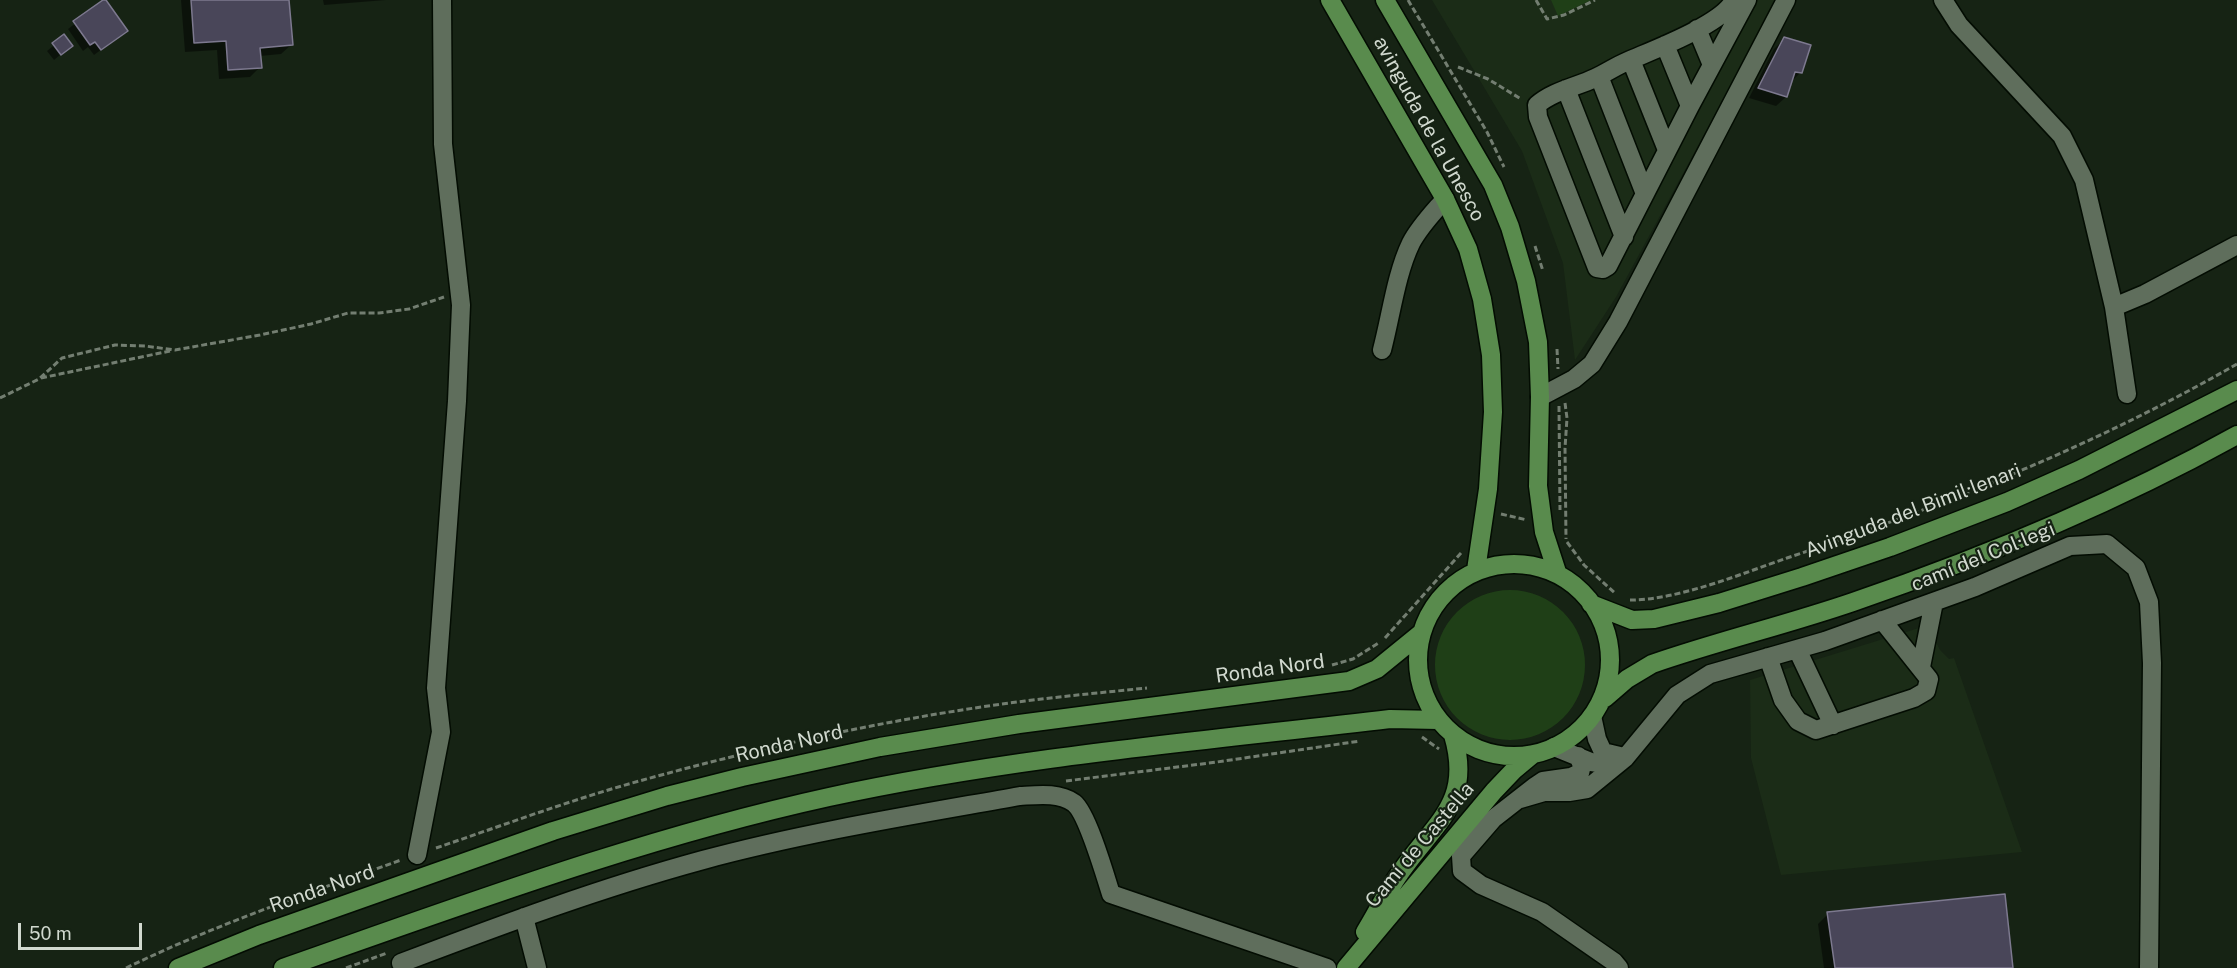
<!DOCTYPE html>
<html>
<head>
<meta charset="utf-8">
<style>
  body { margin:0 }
  #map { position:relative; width:2237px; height:968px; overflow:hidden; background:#162314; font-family:"Public Sans",sans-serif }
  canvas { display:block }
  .scale { position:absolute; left:18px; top:923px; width:124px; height:27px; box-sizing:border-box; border:3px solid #d1d9cf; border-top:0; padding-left:8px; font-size:18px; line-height:21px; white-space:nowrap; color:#d1d9cf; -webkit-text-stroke:4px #162314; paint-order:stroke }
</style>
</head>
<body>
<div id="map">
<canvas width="2237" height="968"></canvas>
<div class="scale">50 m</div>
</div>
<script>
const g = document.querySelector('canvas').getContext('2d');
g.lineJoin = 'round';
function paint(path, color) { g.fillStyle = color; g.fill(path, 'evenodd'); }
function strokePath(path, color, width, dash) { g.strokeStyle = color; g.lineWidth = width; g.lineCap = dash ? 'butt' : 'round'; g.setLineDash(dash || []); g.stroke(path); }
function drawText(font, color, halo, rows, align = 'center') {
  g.font = font + ' "Public Sans",sans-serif'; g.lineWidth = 4.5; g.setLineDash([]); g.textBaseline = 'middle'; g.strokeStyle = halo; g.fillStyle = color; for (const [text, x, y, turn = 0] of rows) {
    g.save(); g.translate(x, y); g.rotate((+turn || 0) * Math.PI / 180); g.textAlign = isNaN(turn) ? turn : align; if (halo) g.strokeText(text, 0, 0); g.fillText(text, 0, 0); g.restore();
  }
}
paint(new Path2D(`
  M 1432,0 L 1777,0 L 1616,297 L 1575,360 L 1563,263 L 1522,151 Z
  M 1938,618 L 1934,638 L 1940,650 L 1949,659 L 1954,658 L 2022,852 L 1781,875 L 1751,758 L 1750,680 L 1919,628 Z`), '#1b2c17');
paint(new Path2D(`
  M 1551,0 L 1591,0 L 1558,16 Z
  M1435 665a75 75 0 1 1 150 0a75 75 0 1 1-150 0Z`), '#1f3f17');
paint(new Path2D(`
  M 181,0 L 287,0 L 291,45 L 281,54 L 260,56 L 260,67 L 250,77 L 219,79 L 217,50 L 185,52 Z
  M 323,0 L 386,0 L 324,5 Z
  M 105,1 L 126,31 L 94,55 L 88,47 L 83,51 L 68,29 Z
  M 64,37 L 71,46 L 54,60 L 47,51 Z
  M 1784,39 L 1801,72 L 1791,82 L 1786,97 L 1776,106 L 1749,98 L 1774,49 Z
  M 1828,914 L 2012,968 L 1824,968 L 1818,924 Z`), '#0007');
const building = new Path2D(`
  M 103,0 L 106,0 L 128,31 L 101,50 L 95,42 L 90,45 L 73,21 Z
  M 191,0 L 289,0 L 293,45 L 260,48 L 262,68 L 228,70 L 226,41 L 194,43 Z
  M 64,34 L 73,46 L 61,55 L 52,43 Z
  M 1784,37 L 1811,45 L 1802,73 L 1795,72 L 1787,97 L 1758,88 Z
  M 2005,894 L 2013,968 L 1835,968 L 1827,912 Z`);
paint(building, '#494659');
strokePath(building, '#7d798f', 1.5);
const minor = new Path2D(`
  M 1734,0 C 1723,24 1653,50 1628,61 C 1616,66 1606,73 1595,78 C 1576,87 1553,91 1537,105 L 1538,117 L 1597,268 L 1603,269 L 1608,266 L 1690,106 L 1747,0
  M 1943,0 L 1959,25 L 2062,136 L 2084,180 L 2114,307 L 2127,394
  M 1697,29 L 1712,65
  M 1665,45 L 1690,106
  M 1631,60 L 1667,150
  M 1599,76 L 1645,194
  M 1566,89 L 1624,237
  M 2114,307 L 2145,294 L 2237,245
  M 1382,350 C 1391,316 1396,274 1411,243 C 1420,226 1433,213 1445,199
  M 1540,397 L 1574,379 L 1592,364 L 1618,322 L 1786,0
  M 1797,649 L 1833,725
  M 1768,657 L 1783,700 L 1798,721 L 1816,730 L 1914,698 L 1926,691 L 1929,679 L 1882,620
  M 1921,667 L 1934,602
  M 1592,716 L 1597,739 L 1603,752 L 1624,757
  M 1554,747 L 1591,762 L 1606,764 L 1624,758
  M 1578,756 L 1582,765 L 1580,773 L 1571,777 L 1543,781 L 1534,787 L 1493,819 L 1461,856 L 1462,871 L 1481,885 L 1542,912 L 1614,962 L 1619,968
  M 1520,799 L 1544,792 L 1569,792 L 1587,789 L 1625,758 L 1677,695 L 1710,674 L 1825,641 L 1975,587 L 2070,546 L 2107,544 L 2136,568 L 2149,602 L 2152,663 L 2149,968
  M 417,855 L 441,732 L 436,688 L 457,401 L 461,305 L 443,144 L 442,0
  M 524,917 L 537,968
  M 401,963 C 501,925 600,888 703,860 C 807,832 914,815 1020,796 C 1037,795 1059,792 1074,803 C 1087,813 1105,875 1111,894 L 1327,968`);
const major = new Path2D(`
  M 1330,0 L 1445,199 L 1468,249 L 1482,299 L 1491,355 L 1493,412 L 1488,489 L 1476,570
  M 1385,0 L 1493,185 L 1510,227 L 1526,281 L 1538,342 L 1540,397 L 1538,486 L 1544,532 L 1557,572
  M1418 660a96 96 0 1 1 192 0a96 96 0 1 1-192 0Z
  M 1591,604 L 1632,620 L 1654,619 L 1719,603 L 1802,577 L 1890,547 L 2007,502 L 2079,470 L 2237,390
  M 1605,698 L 1627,679 L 1652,664 C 1718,641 1786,625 1853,602 C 1984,557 2115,503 2237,435
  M 1365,932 C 1377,913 1387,891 1400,873 C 1435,822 1473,803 1453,735
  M 178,968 L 259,935 L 553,831 L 667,796 L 742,777 L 880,747 L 1019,724 L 1349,681 L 1377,669 L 1420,634
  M 283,968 C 463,905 642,838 829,797 C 1013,757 1203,741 1390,719 L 1438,720
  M 1346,968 L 1494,791 L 1514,770 L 1532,755`);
strokePath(minor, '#030c02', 21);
strokePath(major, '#030c02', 21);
strokePath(new Path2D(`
  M 1408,0 L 1487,132 L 1504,167
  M 1536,0 L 1547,19 L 1564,15 L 1595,0
  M 1458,67 L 1488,79 L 1521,99
  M 1535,246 L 1543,271
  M 1557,349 L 1558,369
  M 41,378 L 170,351
  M 0,398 L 39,379 L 62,358 L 115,345 L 145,346 L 175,350 L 260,335 L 311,324 L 348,313 L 379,313 L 409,309 L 444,297
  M 1565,403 L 1567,418 L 1565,448 L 1566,539
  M 1559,406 L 1560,510
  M 1501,514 L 1527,520
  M 1567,542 L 1584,565 L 1616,594
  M 1630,600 C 1678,600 1741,574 1787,558 C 1943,506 2094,446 2237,364
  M 1385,638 L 1461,553
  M 1332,665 L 1353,659 L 1380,642
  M 1422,737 L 1439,749
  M 1066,781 L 1217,762 L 1360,741
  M 436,848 C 504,825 573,799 643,780 C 766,746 899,717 1025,701 C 1066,696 1107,692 1147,688
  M 126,968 C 215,925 308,893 401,860
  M 346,968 L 387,953`), '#737e71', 3, [6, 3]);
strokePath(minor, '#5f6e5c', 18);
strokePath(major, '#598b4d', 18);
drawText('20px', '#d1d9cf', '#162314', [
  ["avinguda de la Unesco",1429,129,61],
  ["Avinguda del Bimil·lenari",1913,511,-21],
  ["camí del Col·legi",1983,557,-22],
  ["Ronda Nord",1270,669,-8],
  ["Ronda Nord",789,744,-13],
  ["Camí de Castella",1420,845,-50],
  ["Ronda Nord",322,889,-19]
]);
</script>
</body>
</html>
